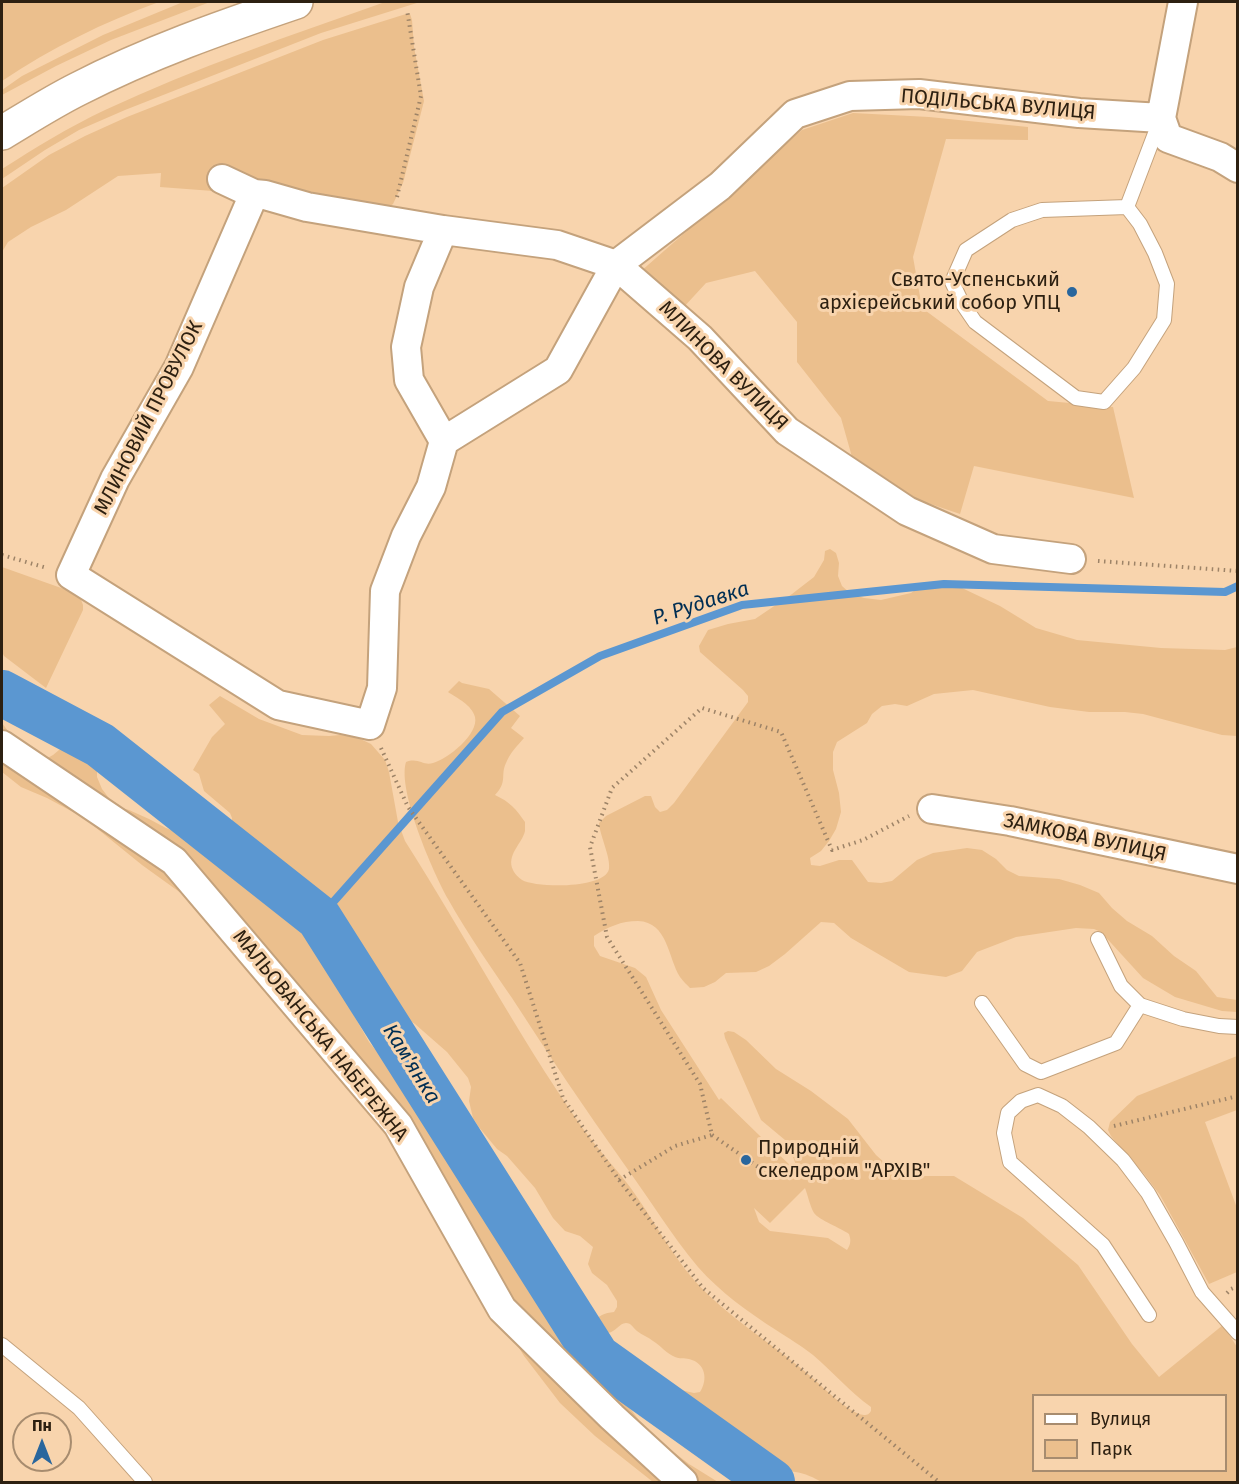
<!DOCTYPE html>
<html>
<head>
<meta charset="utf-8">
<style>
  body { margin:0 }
  #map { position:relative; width:1239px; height:1484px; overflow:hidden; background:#f8d4ad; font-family:"Fira Sans",sans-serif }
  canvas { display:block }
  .frame { position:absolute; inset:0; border:3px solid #2d2011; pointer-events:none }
  .legend { position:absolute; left:1032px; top:1394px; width:195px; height:78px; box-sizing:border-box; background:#f8d4ad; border:2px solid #a78c6f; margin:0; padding:8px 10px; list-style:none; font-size:18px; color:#2d2011 }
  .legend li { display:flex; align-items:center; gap:12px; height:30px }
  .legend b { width:30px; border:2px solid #a78c6f }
  .north { position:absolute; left:12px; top:1412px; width:60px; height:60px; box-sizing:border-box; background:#f8d4ad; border:2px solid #a78c6f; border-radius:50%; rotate:0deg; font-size:16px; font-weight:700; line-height:24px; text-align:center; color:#2d2011 }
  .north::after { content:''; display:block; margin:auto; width:21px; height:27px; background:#29669d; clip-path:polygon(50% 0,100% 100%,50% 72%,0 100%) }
</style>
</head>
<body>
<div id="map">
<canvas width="1239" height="1484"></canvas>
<div class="frame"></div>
<ul class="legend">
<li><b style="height:8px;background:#fff"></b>Вулиця</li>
<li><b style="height:16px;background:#ebbf8d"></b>Парк</li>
</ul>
<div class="north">Пн</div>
</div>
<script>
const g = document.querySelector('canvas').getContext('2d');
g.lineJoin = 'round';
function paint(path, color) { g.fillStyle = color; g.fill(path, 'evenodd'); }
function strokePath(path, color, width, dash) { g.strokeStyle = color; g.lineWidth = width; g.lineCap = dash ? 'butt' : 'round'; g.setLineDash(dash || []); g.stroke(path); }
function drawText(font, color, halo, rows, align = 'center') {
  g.font = font + ' "Fira Sans",sans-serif'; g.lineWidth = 6; g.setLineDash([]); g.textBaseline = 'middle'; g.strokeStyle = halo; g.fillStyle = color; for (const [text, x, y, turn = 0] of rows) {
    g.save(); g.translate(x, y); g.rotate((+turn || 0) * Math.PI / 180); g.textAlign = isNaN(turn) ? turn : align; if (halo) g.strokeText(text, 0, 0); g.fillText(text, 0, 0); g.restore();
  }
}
paint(new Path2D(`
  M 2,2 L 159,2 C 104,22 51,48 2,81 Z
  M 183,2 L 210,2 L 111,40 L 56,66 L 2,95 L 2,90 L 22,76 L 103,35 Z
  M 385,2 L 420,2 L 321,33 L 125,110 L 79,130 L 45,150 L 2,179 L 2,169 C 35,148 69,127 105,110 C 195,68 291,35 385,2 Z
  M 406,14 L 410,14 L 412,20 L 414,47 L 424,101 L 403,183 L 393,204 L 385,210 L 213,191 L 160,187 L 161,173 L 118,176 L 66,210 L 31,227 L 8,242 L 2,252 L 2,188 L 49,155 L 85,136 L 127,117 L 323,40 Z
  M 853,113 L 929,117 L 1028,127 L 1028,140 L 946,139 L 913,257 L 922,308 L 1048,401 L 1113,407 L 1134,498 L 974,466 L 960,514 L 913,498 L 854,464 L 841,418 L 797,362 L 797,322 L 755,271 L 706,283 L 682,309 L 640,272 L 802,130 Z
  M 830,549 L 836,553 L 839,563 L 838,576 L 842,586 L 851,594 L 864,598 L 881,600 L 911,593 L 925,583 L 945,580 L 1000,606 L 1036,628 L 1077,640 L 1161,648 L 1225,650 L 1237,647 L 1237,736 L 1222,735 L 1143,714 L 1125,712 L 1089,712 L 1050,707 L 973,690 L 934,694 L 907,706 L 895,704 L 882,706 L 872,714 L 867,723 L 837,742 L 833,752 L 833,770 L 839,793 L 841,812 L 836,829 L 829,841 L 821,851 L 810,858 L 811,865 L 820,866 L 839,860 L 852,860 L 868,882 L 881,883 L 892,881 L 917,860 L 933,853 L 967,848 L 982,850 L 996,859 L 1007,870 L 1019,876 L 1059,879 L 1080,885 L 1099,893 L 1112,908 L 1127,921 L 1152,936 L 1174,956 L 1196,971 L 1217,997 L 1237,1000 L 1237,1012 L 1222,1011 L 1175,997 L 1143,978 L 1101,932 L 1094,929 L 1076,928 L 1016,937 L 977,952 L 962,971 L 946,977 L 909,972 L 851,938 L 834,923 L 821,922 L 785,954 L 769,966 L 756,972 L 726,973 L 715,982 L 704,987 L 690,988 C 687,985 683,981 680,977 C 668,958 668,922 638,921 C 621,921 608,927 594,936 L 594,946 L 600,956 L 635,968 L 646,977 L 661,1010 L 719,1100 L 721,1098 L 799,1174 L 791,1151 L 785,1140 L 761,1120 L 725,1038 L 724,1033 L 728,1031 L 734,1032 L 746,1040 L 776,1069 L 811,1091 L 848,1119 L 876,1155 L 897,1174 L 921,1176 L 954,1176 L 1023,1218 L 1078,1265 L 1132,1344 L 1159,1377 L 1223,1325 L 1237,1347 L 1237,1482 L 822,1482 C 814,1478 805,1473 795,1472 C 786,1470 784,1475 777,1477 C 768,1480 756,1479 749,1473 C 748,1466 751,1462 751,1456 C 738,1437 722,1420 702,1409 C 694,1404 683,1402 676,1396 L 677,1392 L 681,1390 L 694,1393 L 700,1392 C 708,1380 706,1363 689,1359 C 685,1358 679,1359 675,1357 C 667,1354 660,1345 653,1341 C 648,1337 642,1335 637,1331 C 634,1329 633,1326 630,1324 C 617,1317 614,1346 595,1325 C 596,1315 605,1313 614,1312 L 617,1307 L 617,1301 L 607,1285 L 592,1273 L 588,1264 L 593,1247 L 580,1236 L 565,1231 L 553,1218 L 535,1188 L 507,1156 L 497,1149 L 478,1126 L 473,1118 L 469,1101 L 471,1087 L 468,1078 L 447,1052 L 415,1024 L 379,1000 L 373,989 L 369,971 L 361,957 L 337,914 L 321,895 L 307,882 L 280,864 L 253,841 L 237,831 L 232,826 L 232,818 L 230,813 L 204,791 L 199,774 L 193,770 L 212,737 L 225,724 L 209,705 L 220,696 L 259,719 L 302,735 L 329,736 L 340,735 L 354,736 L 371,744 L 385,760 L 389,772 L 398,822 L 405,841 C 464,934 516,1032 579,1123 C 594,1145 613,1165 630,1187 C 652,1217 669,1251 694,1280 C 727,1317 772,1343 809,1375 C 821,1385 849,1414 864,1415 C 868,1415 869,1414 871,1411 L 871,1407 C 850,1392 833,1372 813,1355 C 802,1346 788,1338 776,1330 C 748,1312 720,1292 698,1267 C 671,1235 649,1198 624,1164 C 585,1109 548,1054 512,998 C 490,966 467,933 448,899 C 433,872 397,790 406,762 C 418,757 423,766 433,763 C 448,759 479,734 475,717 C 472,705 457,698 448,692 L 459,681 L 462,683 L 489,689 L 520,716 L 511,728 L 524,738 C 517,746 510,753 506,763 C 500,776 508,781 495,795 C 510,802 516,809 525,822 C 525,825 525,828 525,831 C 522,844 506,855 513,870 C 514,873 519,878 522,880 C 536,888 605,889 609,869 C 611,858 600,836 599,823 L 606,816 L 645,796 L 651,796 L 655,807 L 660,812 L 667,810 L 674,803 L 748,702 L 748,696 L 743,690 L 700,652 L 699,646 L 708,630 L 728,624 L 755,619 L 792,594 L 814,577 L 824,560 L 825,551 ZM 805,1188 C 808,1196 810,1206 814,1213 C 819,1220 841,1228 849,1234 C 851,1240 851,1244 847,1250 L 828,1238 L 770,1231 L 759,1222 L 754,1208 L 770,1223 ZM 1034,1396 L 1226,1396 L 1226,1470 L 1034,1470 Z
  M 2,567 L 64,589 L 80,597 L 83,605 L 83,610 L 46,688 L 4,656 L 2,652 Z
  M 2,723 L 8,731 L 38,760 L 44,760 L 53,755 L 59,750 L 67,746 L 77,746 L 91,755 L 97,766 L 97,777 L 102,789 L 115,806 L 129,810 L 149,819 L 166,828 L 185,835 L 203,847 L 247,882 L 270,897 L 301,930 L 337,985 L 369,1042 L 397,1076 L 475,1159 L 476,1171 L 465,1177 L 483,1179 L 487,1183 L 489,1195 L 493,1206 L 503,1218 L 507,1226 L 508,1237 L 521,1252 L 531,1269 L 552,1289 L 563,1309 L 579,1333 L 593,1346 L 608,1350 L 615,1355 L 610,1363 L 610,1375 L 621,1389 L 629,1407 L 649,1433 L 689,1464 L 718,1482 L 653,1482 L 595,1436 L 560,1403 L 524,1356 L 466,1262 L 390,1134 L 237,951 L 185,896 L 142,865 L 84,818 L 47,798 L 21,787 L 2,772 Z
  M 1237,1056 L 1237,1110 L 1205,1122 L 1237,1208 L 1237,1272 L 1209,1284 L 1160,1195 L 1144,1174 L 1131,1160 L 1111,1136 L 1108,1130 L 1110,1122 L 1137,1096 Z`), '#ebbf8d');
strokePath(new Path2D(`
  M 319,918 L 502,712 L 600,656 L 742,605 L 944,584 L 1225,592 L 1238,586`), '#5b97d1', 8);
strokePath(new Path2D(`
  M 2,693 L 100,745 L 319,918 L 597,1357 L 772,1482`), '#5b97d1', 46);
const lane = new Path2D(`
  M 1127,207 L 1140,224 L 1155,253 L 1167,284 L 1164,320 L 1134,368 L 1104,402 L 1076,398 L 975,322 L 962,303 L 952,282 L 966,250 L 1012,220 L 1042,210 L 1127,207 L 1159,123
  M 1098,939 L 1121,986 L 1140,1005 L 1183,1019 L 1219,1026 L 1238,1027
  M 982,1003 L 1025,1064 L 1041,1072 L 1116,1043 L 1140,1005
  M 1149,1315 L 1103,1245 L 1010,1162 L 1004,1133 L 1008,1113 L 1021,1101 L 1038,1095 L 1062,1106 L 1089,1127 L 1123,1160 L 1148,1193 L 1176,1242 L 1202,1292 L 1238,1333
  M 2,1345 L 79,1408 L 145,1482`);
const street = new Path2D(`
  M 1161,118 L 1168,138 L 1220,157 L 1238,168
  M 222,179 L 254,194 L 265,195 L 307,207 L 443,230 L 557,245 L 616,265 L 700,338 L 787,431 L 907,511 L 993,549 L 1071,559
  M 254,194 L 179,367 L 115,479 L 71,575 L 278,705 L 370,725 L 382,688 L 385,591 L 406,536 L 431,487 L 444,441 L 558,370 L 616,265 L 720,186 L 795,114 L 850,96 L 919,94 L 1079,113 L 1161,118 L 1183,2
  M 443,230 L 419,287 L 406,347 L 409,380 L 444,441
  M 2,745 L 174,861 L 398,1125 L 502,1309 L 612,1417 L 683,1482
  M 932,809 L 1010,821 L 1238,869`);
const secondary = new Path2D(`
  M 2,133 C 27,118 52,102 78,89 C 148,53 222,27 296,2`);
strokePath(lane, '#c4a27c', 16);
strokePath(street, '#c4a27c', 32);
strokePath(secondary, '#c4a27c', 36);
strokePath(new Path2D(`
  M 397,197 L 421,96 L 407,10
  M 2,555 L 47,568
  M 1098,561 L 1238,571
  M 381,748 L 408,807 L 520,963 L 563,1098 L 619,1180 L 703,1288 L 939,1482
  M 1114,1126 L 1238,1096
  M 712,1135 L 764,1171
  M 619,1180 L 675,1146 L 712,1135 L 700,1084 L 607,937 L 590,847 L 612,788 L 702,708 L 781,732 L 832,850 L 863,840 L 909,816
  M 1227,1293 L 1231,1289 L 1238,1286`), '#9d8367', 4, [1.5, 4.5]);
strokePath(lane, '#fff', 14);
strokePath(street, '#fff', 28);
strokePath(secondary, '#fff', 33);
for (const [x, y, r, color] of [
  [1072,292,6,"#29669d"],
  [746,1160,6,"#29669d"]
]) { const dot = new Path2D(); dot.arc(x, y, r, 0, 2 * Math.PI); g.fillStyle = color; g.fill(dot); strokePath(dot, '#f8d4ad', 2); }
drawText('20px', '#2d2011', '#f8d4ad', [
  ["ПОДІЛЬСЬКА ВУЛИЦЯ",998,105,5],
  ["МЛИНОВА ВУЛИЦЯ",723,366,45],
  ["МЛИНОВИЙ ПРОВУЛОК",149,418,-63],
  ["ЗАМКОВА ВУЛИЦЯ",1085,838,12],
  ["МАЛЬОВАНСЬКА НАБЕРЕЖНА",320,1036,51]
]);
drawText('20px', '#2d2011', '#f8d4ad', [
  ["Свято-Успенський",1060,280],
  ["архієрейський собор УПЦ",1060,303],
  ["Природній",758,1148,"left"],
  ["скеледром \"АРХІВ\"",758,1171,"left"]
], 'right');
drawText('italic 21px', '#002e53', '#f8d4ad', [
  ["Р. Рудавка",701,604,-18],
  ["Кам'янка",411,1064,58]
]);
</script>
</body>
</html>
